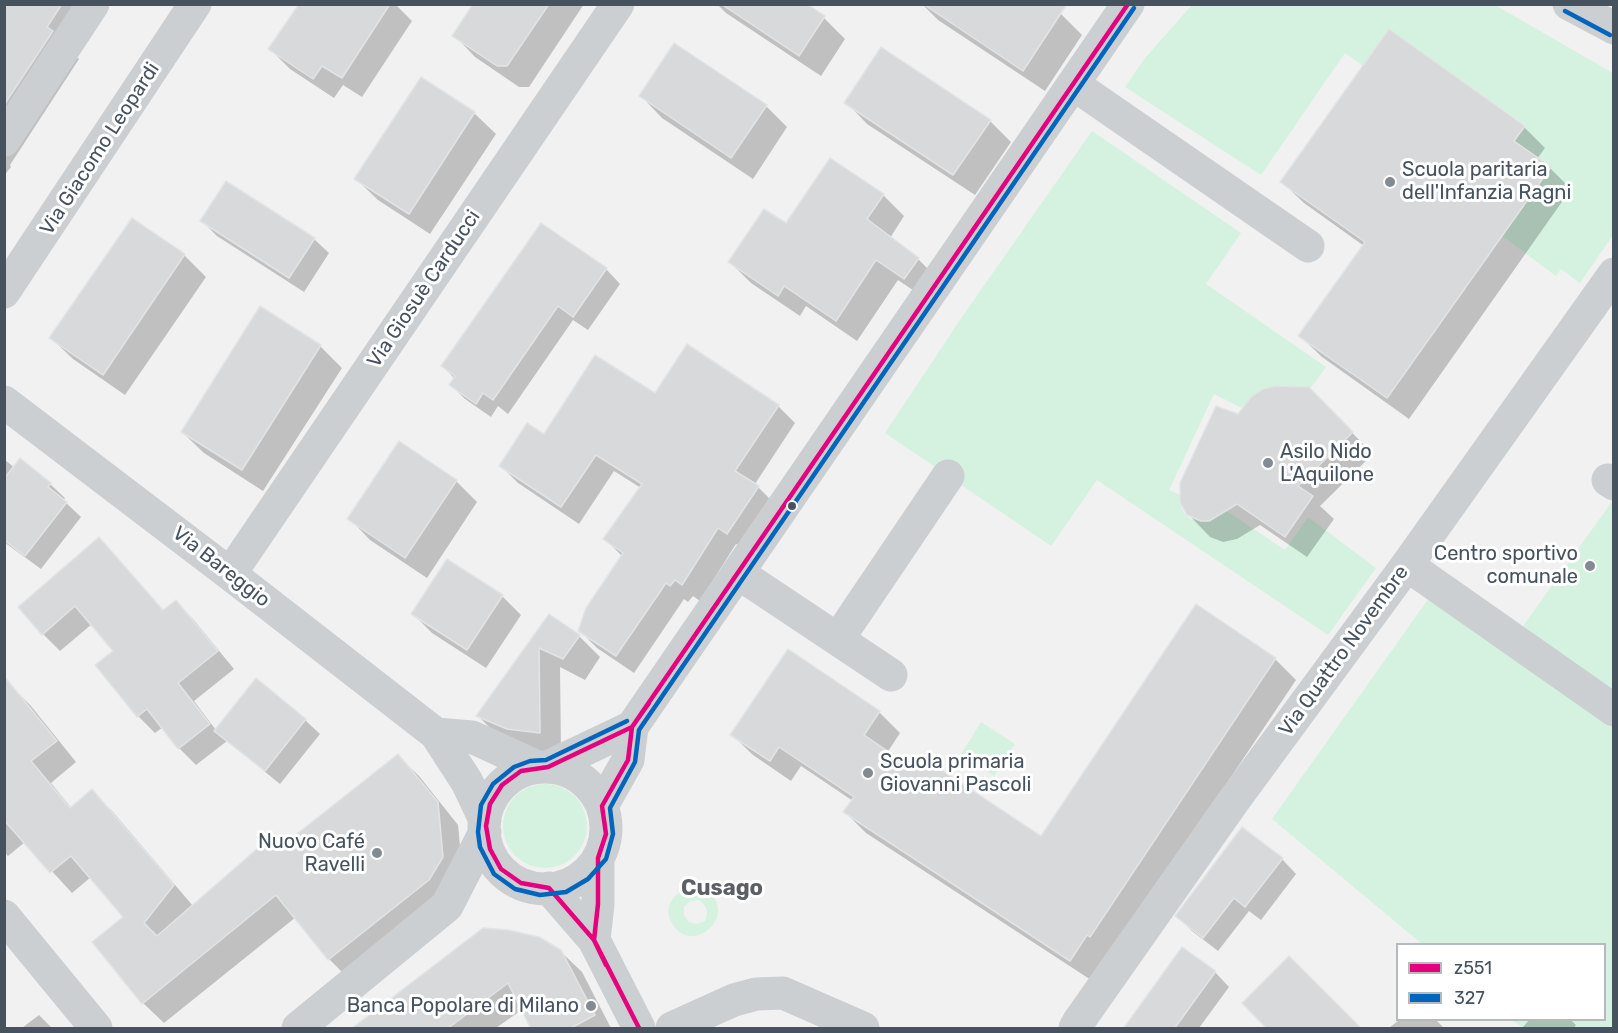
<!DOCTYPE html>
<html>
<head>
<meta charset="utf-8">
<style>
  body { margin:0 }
  #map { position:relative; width:1618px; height:1033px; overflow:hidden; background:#f1f1f1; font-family:Rubik,sans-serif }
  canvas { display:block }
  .frame { position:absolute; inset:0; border:6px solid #46535f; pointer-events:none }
  .legend { position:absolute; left:1396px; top:943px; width:210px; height:78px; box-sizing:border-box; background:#fff; border:2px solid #b5babf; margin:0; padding:8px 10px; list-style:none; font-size:18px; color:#46535f }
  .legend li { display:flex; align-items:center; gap:12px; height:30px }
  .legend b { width:30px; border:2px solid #b5babf }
</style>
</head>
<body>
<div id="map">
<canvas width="1618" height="1033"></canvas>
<div class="frame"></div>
<ul class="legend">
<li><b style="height:8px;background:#e5007d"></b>z551</li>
<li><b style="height:8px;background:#0065bd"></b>327</li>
</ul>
</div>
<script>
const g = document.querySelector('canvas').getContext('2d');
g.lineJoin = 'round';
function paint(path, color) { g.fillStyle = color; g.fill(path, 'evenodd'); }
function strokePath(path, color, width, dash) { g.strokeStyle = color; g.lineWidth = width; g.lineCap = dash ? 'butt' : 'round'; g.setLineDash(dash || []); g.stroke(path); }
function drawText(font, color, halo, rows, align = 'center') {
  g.font = font + ' Rubik,sans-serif'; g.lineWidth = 6; g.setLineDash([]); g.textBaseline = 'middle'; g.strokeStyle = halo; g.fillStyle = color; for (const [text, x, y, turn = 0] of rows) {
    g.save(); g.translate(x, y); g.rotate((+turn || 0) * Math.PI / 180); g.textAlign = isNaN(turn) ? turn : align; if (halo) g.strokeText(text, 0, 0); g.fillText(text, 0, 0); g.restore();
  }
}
paint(new Path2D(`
  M 1192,5 L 1495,5 L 1613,73 L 1613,235 L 1580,283 L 1561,269 L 1556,276 L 1502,236 L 1551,167 L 1514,141 L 1525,125 L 1389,30 L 1363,66 L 1345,53 L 1261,175 L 1125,87 L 1145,58 Z
  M 1092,131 L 1241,233 L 1206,284 L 1326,367 L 1306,394 C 1284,376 1258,389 1242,408 L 1214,394 L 1169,490 L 1180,495 C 1180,528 1206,524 1227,511 L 1285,550 L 1308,517 L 1376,568 L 1328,635 L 1097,480 L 1051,546 L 885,433 L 962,317 Z
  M 1613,500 L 1613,1028 L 1523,1028 L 1512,1020 L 1604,1020 L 1604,944 L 1422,944 L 1272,819 L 1429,598 L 1506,650 Z
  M 981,722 L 1015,744 L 994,776 L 961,754 Z
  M503 826a42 42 0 1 1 84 0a42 42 0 1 1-84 0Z
  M 694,886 C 750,903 694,962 672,923 C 661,904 678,890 694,886 ZM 699,900 C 707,906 709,911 705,921 L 697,924 L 689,922 L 684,915 L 684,907 L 690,901 Z`), '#d4f2df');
paint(new Path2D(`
  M 4,4 L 73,4 L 74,54 L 79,59 L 10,165 L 11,167 L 4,176 Z
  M 300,4 L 395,4 L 412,21 L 362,97 L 343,85 L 334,98 L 290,69 L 270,49 Z
  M 474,4 L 584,4 L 529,87 L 519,87 L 475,57 L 454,35 Z
  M 717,4 L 804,4 L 824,18 L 845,39 L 821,76 L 726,13 Z
  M 922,4 L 1047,4 L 1061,14 L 1082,35 L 1045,91 L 938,20 Z
  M 641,96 L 766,106 L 787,127 L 753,179 L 662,118 Z
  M 846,102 L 990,121 L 1011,142 L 975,195 L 867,124 Z
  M 474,113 L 496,134 L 430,234 L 378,200 L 356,179 Z
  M 1524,127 L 1545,148 L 1537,159 L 1550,168 L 1571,189 L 1409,419 L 1322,357 L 1300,336 L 1364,246 L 1304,203 L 1282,182 Z
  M 830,160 L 883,195 L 904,216 L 890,238 L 918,259 L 939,280 L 926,299 L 898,280 L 857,341 L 806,306 L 800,316 L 751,283 L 730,262 L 786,225 Z
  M 132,220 L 184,255 L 206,277 L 125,395 L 73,359 L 51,338 Z
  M 202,221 L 314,239 L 329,253 L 304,292 L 217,236 Z
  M 606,269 L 620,284 L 588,330 L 573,320 L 508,414 L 498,406 L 491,417 L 465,399 L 451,385 L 455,379 L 443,366 Z
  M 261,308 L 320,346 L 342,368 L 263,491 L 204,453 L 182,432 Z
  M 1308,388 L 1373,454 L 1320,506 L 1334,519 L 1307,557 L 1260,525 L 1237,539 L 1223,542 L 1210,537 L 1189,515 L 1238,416 Z
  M 655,395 L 778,406 L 795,423 L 755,484 L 775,504 L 745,550 L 736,544 L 700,601 L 693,596 L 688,602 L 684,599 L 634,673 L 597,648 L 579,630 L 622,556 L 605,539 L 641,488 L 614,471 L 579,524 L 518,483 L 501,466 L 544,436 Z
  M 4,459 L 15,468 L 50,484 L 65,498 L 63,500 L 81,517 L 41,569 L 4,542 Z
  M 456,481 L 477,502 L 427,578 L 370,540 L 349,518 Z
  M 99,539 L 164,611 L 176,602 L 193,619 L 234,669 L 194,701 L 216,730 L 305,720 L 320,734 L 280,784 L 227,741 L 196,765 L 179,748 L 163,727 L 155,733 L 138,716 L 115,651 L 92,624 L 60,651 L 43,634 Z
  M 502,596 L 521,615 L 486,668 L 432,633 L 413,614 Z
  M 550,616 L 579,636 L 600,657 L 585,680 L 560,667 L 561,754 L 530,750 L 499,737 L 478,716 Z
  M 788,651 L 879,712 L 900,733 L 887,753 L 914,771 L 1041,838 L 1275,659 L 1296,680 L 1111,956 L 1091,980 L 866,833 L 845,812 L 853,801 L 801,766 L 791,781 L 753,755 L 732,735 Z
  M 10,685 L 31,706 L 76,762 L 51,783 L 72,809 L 92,791 L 113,812 L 193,906 L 284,847 L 398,756 L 419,776 L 458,825 L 463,878 L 350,980 L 329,959 L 296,917 L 164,1023 L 143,1003 L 125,917 L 91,877 L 72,893 L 25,842 L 8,856 L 4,852 L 4,689 Z
  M 1282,859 L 1296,874 L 1261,920 L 1249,911 L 1218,951 L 1192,931 L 1177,916 Z
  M 560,951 L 582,972 L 611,1028 L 533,1028 L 523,1009 L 496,1028 L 355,1028 Z
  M 1215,972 L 1229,987 L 1199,1028 L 1125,1028 Z
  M 39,1015 L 52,1028 L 22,1028 Z
  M 1399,1020 L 1436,1020 L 1444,1028 L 1389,1028 Z
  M 1529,1020 L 1571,1020 L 1576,1025 L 1574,1028 L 1524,1028 L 1523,1027 Z`), '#0003');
const building = new Path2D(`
  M 4,4 L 62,4 L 47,27 L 53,31 L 4,105 Z
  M 299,4 L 390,4 L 342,78 L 322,66 L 313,79 L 268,49 Z
  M 473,4 L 549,4 L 507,66 L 497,66 L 452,36 Z
  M 721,4 L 807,4 L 825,16 L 799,56 Z
  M 923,4 L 1067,4 L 1023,71 Z
  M 1389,29 L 1525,126 L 1514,141 L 1551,167 L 1387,398 L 1298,336 L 1365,242 L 1280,182 Z
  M 674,43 L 767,105 L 731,158 L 639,96 Z
  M 881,47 L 991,120 L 953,175 L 844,103 Z
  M 421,77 L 475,112 L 409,214 L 354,179 Z
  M 830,158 L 884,194 L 867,219 L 919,258 L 904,279 L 876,260 L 836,321 L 784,286 L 778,296 L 728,262 L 764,209 L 786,223 Z
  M 226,181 L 315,238 L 289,278 L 200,221 Z
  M 132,218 L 185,254 L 103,375 L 49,338 Z
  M 541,223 L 607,268 L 573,317 L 558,306 L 493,400 L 483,393 L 476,404 L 449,385 L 455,376 L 441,366 Z
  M 260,306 L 321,345 L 242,470 L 181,432 Z
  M 687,344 L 779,405 L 735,471 L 759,486 L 727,534 L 718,528 L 682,585 L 675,580 L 670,586 L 666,583 L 616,656 L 578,631 L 586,608 L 623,553 L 603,539 L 642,484 L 596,455 L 561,507 L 499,466 L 527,423 L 544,434 L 595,355 L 655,393 Z
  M 1276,386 L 1309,387 L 1353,432 L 1298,486 L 1313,496 L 1285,537 L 1237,504 L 1209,521 L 1201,521 L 1187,515 L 1180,502 L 1180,483 L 1216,406 L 1238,414 L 1251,397 L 1263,389 Z
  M 399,441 L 457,480 L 405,558 L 347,519 Z
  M 20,458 L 51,483 L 48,487 L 67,502 L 25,556 L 4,540 L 4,479 Z
  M 99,537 L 163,610 L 176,600 L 218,651 L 178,683 L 210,724 L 178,749 L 147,709 L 137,717 L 95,665 L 113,651 L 75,606 L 42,635 L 18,607 Z
  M 447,559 L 503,595 L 467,650 L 411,614 Z
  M 1196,604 L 1276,658 L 1090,937 L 1087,935 L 1070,961 L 843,812 L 854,797 L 779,747 L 770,761 L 730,735 L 788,649 L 880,711 L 864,735 L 914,769 L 922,757 L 1041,836 Z
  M 549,614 L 580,635 L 563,659 L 539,648 L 540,733 L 507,729 L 476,716 Z
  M 4,676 L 57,741 L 31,761 L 70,808 L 92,789 L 174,885 L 144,923 L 157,936 L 274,834 L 283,845 L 398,754 L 438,802 L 443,857 L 429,880 L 328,960 L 276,895 L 142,1004 L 92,942 L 123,917 L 71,856 L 50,873 L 4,820 Z
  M 256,678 L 306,719 L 265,771 L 214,731 Z
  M 1242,827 L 1283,858 L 1245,907 L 1234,898 L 1203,938 L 1175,916 Z
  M 483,928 L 508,930 L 539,937 L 561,950 L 595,1015 L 569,1029 L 531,1029 L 508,983 L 447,1029 L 351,1029 Z
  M 1182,947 L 1216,971 L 1174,1029 L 1123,1029 Z
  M 1289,956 L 1362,1029 L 1267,1029 L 1242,1003 Z`);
paint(building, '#d8d9db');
strokePath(building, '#e2e3e4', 1.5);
strokePath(new Path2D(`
  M 1569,4 L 1614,28
  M 1073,84 L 1308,246
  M 4,140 L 93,4
  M 4,292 L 195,4
  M 4,402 L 230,574 L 436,734 L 467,782 L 485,820
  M 1608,480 L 1614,484
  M 1407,565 L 1614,710
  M 738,573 L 891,675
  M 230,574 L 618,4
  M 838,639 L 948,476
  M 436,734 L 472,737 L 537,767
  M 548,767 L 632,727
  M484 828a61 61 0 1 1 122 0a61 61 0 1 1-122 0Z
  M 602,806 L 628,760 L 632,727 L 1128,4
  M 549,888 L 594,940 L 639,1028
  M 4,916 L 96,1028
  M 594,940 L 598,904 L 598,858
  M 298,1028 L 447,906 L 485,832
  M 672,1028 L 734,1000 L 756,994 L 783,993 L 863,1028
  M 1075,1028 L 1079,1021 L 1235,799 L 1407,565 L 1614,274`), '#cccfd2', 33);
strokePath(new Path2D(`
  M 606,965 L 594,940 L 598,904 L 598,858 L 606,834 L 602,806 L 628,760 L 632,727 L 649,703
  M 639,1028 L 594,940 L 549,888 L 521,883 L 501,869 L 490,849 L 486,826 L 490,804 L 502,785 L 521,771 L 548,767 L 632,727 L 1128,4`), '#e5007d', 4.5);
strokePath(new Path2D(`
  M 1565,11 L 1610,35
  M 627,721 L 546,760 L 530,761 L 514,767 L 493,784 L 481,805 L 478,832 L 480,847 L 494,874 L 515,889 L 540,895 L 566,892 L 588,879 L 606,859 L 613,834 L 610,808 L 635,762 L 639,730 L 1134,8`), '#0065bd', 4.5);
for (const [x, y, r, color] of [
  [1390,182,6,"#828a92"],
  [1268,463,6,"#828a92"],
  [792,506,5,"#46535f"],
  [1590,566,6,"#828a92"],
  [868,773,6,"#828a92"],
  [377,853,6,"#828a92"],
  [591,1006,6,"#828a92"]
]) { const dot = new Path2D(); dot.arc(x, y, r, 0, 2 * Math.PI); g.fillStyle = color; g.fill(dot); strokePath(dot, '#fff', 2); }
drawText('20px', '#46535f', '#fff', [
  ["Via Giacomo Leopardi",100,149,-57],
  ["Via Giosuè Carducci",424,289,-56],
  ["Via Bareggio",221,567,38],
  ["Via Quattro Novembre",1344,651,-54]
]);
drawText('20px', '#46535f', '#fff', [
  ["Scuola paritaria",1402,170],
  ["dell'Infanzia Ragni",1402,193],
  ["Asilo Nido",1280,452],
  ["L'Aquilone",1280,475],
  ["Centro sportivo",1578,554,"right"],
  ["comunale",1578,577,"right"],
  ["Scuola primaria",880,762],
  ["Giovanni Pascoli",880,785],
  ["Nuovo Café",365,842,"right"],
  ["Ravelli",365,865,"right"],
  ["Banca Popolare di Milano",579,1006,"right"]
], 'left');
drawText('bold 22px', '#5c6065', '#fff', [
  ["Cusago",722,889]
]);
</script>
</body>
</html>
